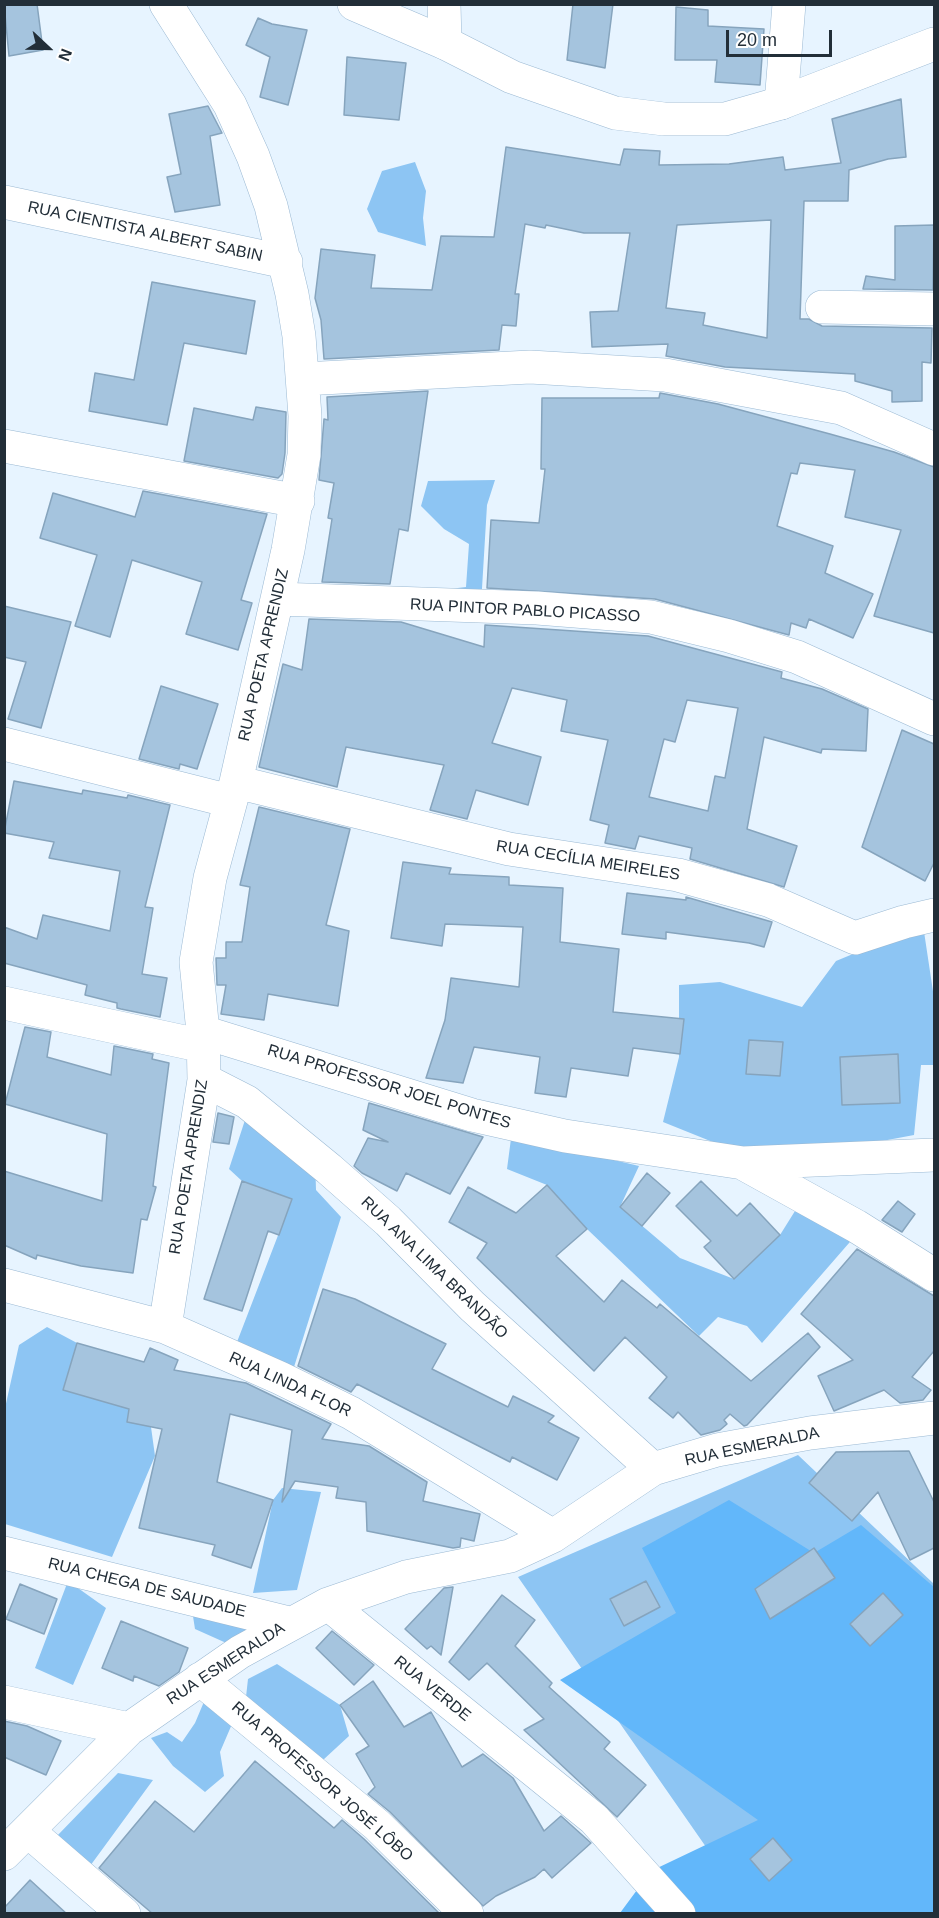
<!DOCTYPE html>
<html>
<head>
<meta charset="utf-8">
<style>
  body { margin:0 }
  #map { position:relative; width:939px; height:1918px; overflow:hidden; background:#e7f4ff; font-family:Arial,sans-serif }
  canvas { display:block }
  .frame { position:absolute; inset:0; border:6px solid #222e38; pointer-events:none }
  .north { position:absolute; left:18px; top:18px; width:60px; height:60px; -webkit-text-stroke:4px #fff; paint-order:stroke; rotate:112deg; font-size:16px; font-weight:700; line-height:24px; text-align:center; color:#222e38 }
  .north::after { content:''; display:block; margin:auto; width:21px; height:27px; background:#222e38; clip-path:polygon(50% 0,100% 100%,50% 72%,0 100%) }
  .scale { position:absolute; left:726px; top:30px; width:106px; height:27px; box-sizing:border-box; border:3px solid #222e38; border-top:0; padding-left:8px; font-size:18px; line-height:21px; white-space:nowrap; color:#222e38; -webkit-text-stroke:4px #fff; paint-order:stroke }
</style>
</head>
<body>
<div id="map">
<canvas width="939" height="1918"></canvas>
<div class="frame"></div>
<div class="north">N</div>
<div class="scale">20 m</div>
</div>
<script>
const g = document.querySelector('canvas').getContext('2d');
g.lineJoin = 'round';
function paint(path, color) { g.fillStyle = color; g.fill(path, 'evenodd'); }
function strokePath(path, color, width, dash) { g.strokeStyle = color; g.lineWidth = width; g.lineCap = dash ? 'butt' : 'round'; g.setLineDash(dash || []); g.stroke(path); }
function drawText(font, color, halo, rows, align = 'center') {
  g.font = font + ' Arial,sans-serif'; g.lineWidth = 5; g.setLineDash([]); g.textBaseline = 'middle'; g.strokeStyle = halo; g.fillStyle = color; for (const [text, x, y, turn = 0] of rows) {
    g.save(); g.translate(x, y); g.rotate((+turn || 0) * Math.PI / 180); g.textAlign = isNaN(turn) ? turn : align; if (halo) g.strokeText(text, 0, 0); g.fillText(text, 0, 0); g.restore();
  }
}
paint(new Path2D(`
  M 415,162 L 426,191 L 423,218 L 426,246 L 378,232 L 367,209 L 382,171 Z
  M 495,480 L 487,505 L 481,605 L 441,590 L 466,587 L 469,544 L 444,529 L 421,506 L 428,481 Z
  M 923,925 L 934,998 L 934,1065 L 921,1065 L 914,1135 L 765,1163 L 663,1122 L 679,1057 L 679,985 L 720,982 L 802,1007 L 836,961 Z
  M 245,1120 L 315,1158 L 316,1190 L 341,1217 L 294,1367 L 237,1342 L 292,1199 L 242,1181 L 229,1169 Z
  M 512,1131 L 572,1150 L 639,1166 L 620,1207 L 680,1258 L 734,1279 L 780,1235 L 800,1203 L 856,1235 L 762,1343 L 747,1326 L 718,1317 L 699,1336 L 587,1229 L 547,1185 L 507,1169 Z
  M 47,1327 L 77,1343 L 134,1382 L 127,1421 L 151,1427 L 155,1456 L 112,1557 L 5,1524 L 5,1408 L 19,1345 Z
  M 798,1455 L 934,1584 L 934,1913 L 752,1913 L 518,1577 Z
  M 282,1488 L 321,1492 L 297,1590 L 253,1593 L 273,1500 Z
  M 68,1581 L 106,1608 L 73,1685 L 35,1668 Z
  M 192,1610 L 267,1618 L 233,1646 L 195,1629 Z
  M 277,1664 L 340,1705 L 349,1736 L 323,1760 L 246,1697 L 248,1679 Z
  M 206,1697 L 232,1724 L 220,1752 L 224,1776 L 205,1792 L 173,1766 L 151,1738 L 167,1732 L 182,1742 L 195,1723 Z
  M 118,1773 L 153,1780 L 82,1877 L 55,1838 Z`), '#8dc5f3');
paint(new Path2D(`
  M 729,1500 L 814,1553 L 861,1525 L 934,1587 L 934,1913 L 620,1913 L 651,1871 L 758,1820 L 560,1680 L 676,1613 L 642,1548 Z`), '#62b7fa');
const building = new Path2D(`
  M 4,4 L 37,4 L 43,50 L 9,56 Z
  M 573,4 L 613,4 L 605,68 L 567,60 Z
  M 676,7 L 708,10 L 708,26 L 764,29 L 760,85 L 715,82 L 717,60 L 675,60 Z
  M 258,18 L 272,24 L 307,30 L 288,105 L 260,97 L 270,57 L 246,45 Z
  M 347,57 L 406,63 L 399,120 L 344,115 Z
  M 901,99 L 906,157 L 888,159 L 849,170 L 848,201 L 804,201 L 800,319 L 809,319 L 822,326 L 932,328 L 931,363 L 922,362 L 922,401 L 892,402 L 892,391 L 855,381 L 855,374 L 725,367 L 666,356 L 668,344 L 592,347 L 590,312 L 618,311 L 630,233 L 584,233 L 546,225 L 545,228 L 525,224 L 515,294 L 519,294 L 516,326 L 502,325 L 499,350 L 324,359 L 321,320 L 315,298 L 321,249 L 375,255 L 371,288 L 432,290 L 441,236 L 494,237 L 506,147 L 620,165 L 624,149 L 660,151 L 659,165 L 729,164 L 783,157 L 785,170 L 841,163 L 832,119 ZM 771,220 L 767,338 L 703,325 L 705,313 L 666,308 L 677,225 Z
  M 208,106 L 222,133 L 210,136 L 220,205 L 175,212 L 167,177 L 181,174 L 169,114 Z
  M 934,225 L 933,290 L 863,289 L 866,276 L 895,280 L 895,226 Z
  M 152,282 L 255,301 L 246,354 L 184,343 L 167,425 L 89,411 L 95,373 L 134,380 Z
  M 428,391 L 408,531 L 399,529 L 390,584 L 322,582 L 332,519 L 328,518 L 334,483 L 319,480 L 324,419 L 328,420 L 327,397 Z
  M 660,393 L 718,404 L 830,434 L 894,452 L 934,467 L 934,633 L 874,616 L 901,530 L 845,517 L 855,470 L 800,463 L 797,474 L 791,473 L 777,526 L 833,546 L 825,573 L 873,594 L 853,638 L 809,619 L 806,628 L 791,623 L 789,635 L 655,599 L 487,588 L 491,520 L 539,523 L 545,469 L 541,469 L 542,398 L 659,398 Z
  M 256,407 L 286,412 L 285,453 L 282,474 L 278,478 L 184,461 L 194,408 L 253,420 Z
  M 143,491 L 267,514 L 241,600 L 252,603 L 238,650 L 186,634 L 202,582 L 132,560 L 110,637 L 75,626 L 97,555 L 40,538 L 53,493 L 135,517 Z
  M 4,606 L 71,622 L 41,728 L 8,719 L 26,662 L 4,657 Z
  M 309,619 L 401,622 L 484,647 L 485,625 L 648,636 L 782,672 L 781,678 L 822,689 L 868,709 L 866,751 L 822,749 L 821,753 L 764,737 L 747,829 L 797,846 L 784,887 L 690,859 L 692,848 L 639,836 L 635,849 L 605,843 L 609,825 L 590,820 L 608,740 L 561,731 L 567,700 L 512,688 L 492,743 L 541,757 L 528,805 L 476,790 L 467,819 L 430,810 L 444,765 L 346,747 L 337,787 L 259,767 L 283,664 L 302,670 ZM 687,700 L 738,708 L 725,778 L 715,776 L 708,811 L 649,797 L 664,739 L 675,742 Z
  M 161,686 L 218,704 L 197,769 L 180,764 L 179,769 L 139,759 Z
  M 902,730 L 934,744 L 934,863 L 925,881 L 862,847 Z
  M 14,781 L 82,794 L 83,790 L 127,798 L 128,795 L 170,805 L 145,907 L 153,908 L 142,974 L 167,978 L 160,1017 L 121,1009 L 117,1008 L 117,1003 L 85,995 L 87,985 L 4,963 L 4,927 L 37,939 L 43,915 L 110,931 L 120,871 L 49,858 L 54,842 L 4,833 Z
  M 259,807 L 350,829 L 326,925 L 349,931 L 338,1006 L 268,994 L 264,1020 L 221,1014 L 226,985 L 217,985 L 216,958 L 226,958 L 226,942 L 242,942 L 250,887 L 240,885 Z
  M 403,862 L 451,868 L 449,874 L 509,877 L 509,885 L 563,888 L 560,942 L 619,949 L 613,1012 L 684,1019 L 680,1054 L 633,1048 L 628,1076 L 571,1068 L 566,1097 L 535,1093 L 540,1057 L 474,1047 L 463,1083 L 426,1078 L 445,1020 L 451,978 L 519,987 L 523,927 L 445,924 L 442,946 L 391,938 Z
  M 627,893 L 686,900 L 686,897 L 772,922 L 764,947 L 749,943 L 666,932 L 666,939 L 622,934 Z
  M 25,1027 L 51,1032 L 47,1057 L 111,1075 L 114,1046 L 153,1054 L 152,1059 L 169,1063 L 153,1186 L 156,1187 L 147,1220 L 141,1219 L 133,1273 L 81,1266 L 37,1255 L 36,1259 L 4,1245 L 4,1171 L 102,1201 L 107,1134 L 5,1104 Z
  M 749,1040 L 783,1042 L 780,1076 L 746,1074 Z
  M 898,1054 L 900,1103 L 842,1105 L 840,1057 Z
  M 369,1103 L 483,1137 L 450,1194 L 406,1173 L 397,1191 L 362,1173 L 354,1166 L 368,1138 L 388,1142 L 363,1130 Z
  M 218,1113 L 234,1117 L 229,1144 L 213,1142 Z
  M 647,1173 L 670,1193 L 642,1226 L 620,1207 Z
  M 242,1181 L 292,1199 L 279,1235 L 268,1231 L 242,1311 L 204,1299 Z
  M 701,1181 L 737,1216 L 750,1203 L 780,1235 L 734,1279 L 704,1247 L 711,1241 L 676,1206 Z
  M 547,1185 L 587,1229 L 556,1256 L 604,1302 L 622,1280 L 657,1308 L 660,1304 L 751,1381 L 808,1333 L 820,1347 L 747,1425 L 744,1426 L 730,1414 L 724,1420 L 727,1424 L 720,1430 L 701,1435 L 678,1412 L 673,1418 L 649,1398 L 667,1377 L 625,1337 L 594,1371 L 477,1258 L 487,1243 L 449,1222 L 468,1187 L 516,1213 Z
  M 898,1201 L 915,1214 L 902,1232 L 882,1220 Z
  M 857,1249 L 934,1296 L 934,1351 L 912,1377 L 931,1390 L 923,1400 L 900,1403 L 884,1390 L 834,1411 L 818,1376 L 853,1360 L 801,1314 Z
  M 323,1289 L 355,1299 L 446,1344 L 432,1369 L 508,1407 L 513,1396 L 554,1416 L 548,1422 L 579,1438 L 557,1480 L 512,1457 L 510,1462 L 357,1384 L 351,1392 L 298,1366 Z
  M 77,1343 L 144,1362 L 150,1348 L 178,1360 L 174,1370 L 246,1383 L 331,1424 L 322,1439 L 369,1446 L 427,1482 L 423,1501 L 480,1514 L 474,1541 L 461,1538 L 460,1547 L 453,1548 L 367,1531 L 366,1502 L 336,1498 L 338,1487 L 295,1481 L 282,1502 L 292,1430 L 230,1414 L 217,1482 L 273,1500 L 251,1568 L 212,1555 L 215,1545 L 139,1528 L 162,1429 L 127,1422 L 129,1409 L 63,1390 Z
  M 909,1451 L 934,1502 L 934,1548 L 910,1560 L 878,1492 L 852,1521 L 809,1483 L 836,1452 Z
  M 814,1548 L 835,1578 L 770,1619 L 755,1589 Z
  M 646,1581 L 660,1607 L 624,1626 L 610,1599 Z
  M 20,1584 L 57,1599 L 44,1634 L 6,1619 Z
  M 453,1587 L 441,1655 L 431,1646 L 427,1649 L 405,1629 L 444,1588 Z
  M 883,1593 L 903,1615 L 870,1646 L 850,1624 Z
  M 502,1595 L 535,1620 L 515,1646 L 552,1683 L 549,1687 L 610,1742 L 604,1749 L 646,1785 L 617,1817 L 524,1730 L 544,1719 L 487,1663 L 469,1680 L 449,1662 Z
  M 121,1621 L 188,1648 L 179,1672 L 159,1686 L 134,1676 L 133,1681 L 102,1668 Z
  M 332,1631 L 374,1665 L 354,1685 L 316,1648 Z
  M 373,1681 L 404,1727 L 431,1712 L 462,1767 L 483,1754 L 513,1778 L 544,1831 L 561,1816 L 591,1843 L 552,1878 L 544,1869 L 535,1877 L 496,1896 L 483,1906 L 390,1812 L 368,1794 L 375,1787 L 356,1754 L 369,1746 L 340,1705 Z
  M 4,1721 L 27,1726 L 61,1741 L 46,1775 L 4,1757 Z
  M 255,1761 L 334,1828 L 342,1820 L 364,1839 L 440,1914 L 153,1914 L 99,1868 L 155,1801 L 194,1832 Z
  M 773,1838 L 792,1860 L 769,1881 L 750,1859 Z
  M 30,1880 L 67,1914 L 4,1914 L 4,1908 Z`);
paint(building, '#a5c4de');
strokePath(building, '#86a4bd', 1.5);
const minor = new Path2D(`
  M 444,4 L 445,43
  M 781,103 L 789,4
  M 4,202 L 286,262
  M 822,307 L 934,309
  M 303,379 L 530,367 L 665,375 L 841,408 L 934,449
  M 4,446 L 298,501
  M 277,599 L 537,608 L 651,617 L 729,636 L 797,657 L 934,719
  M 4,744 L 230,801
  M 236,782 L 509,849 L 678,875 L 768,900 L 855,938 L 904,922 L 934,915
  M 4,1003 L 203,1046
  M 203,1032 L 472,1115 L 565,1136 L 743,1163 L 934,1155
  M 204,1080 L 247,1102 L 329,1169 L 388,1221 L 472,1306 L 653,1469
  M 744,1164 L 856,1226 L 934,1275
  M 4,1285 L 165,1327 L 280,1378 L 351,1413 L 553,1536
  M 165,1327 L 204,1080 L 203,1032 L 196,962 L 210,878 L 236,782 L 288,550 L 304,455 L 305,416 L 299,336 L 292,294 L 271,206 L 253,156 L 230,105 L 166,4
  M 4,1553 L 289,1623
  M 328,1604 L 594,1819 L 679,1914
  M 200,1679 L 377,1825 L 467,1914
  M 4,1702 L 129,1729
  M 28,1831 L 124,1914
  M 4,1854 L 129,1729 L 240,1652 L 328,1604 L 406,1577 L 510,1556 L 553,1536 L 653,1469 L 717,1450 L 810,1433 L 934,1418`);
const major = new Path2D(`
  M 354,4 L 445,43 L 512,77 L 615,113 L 664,119 L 725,119 L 781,103 L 934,44`);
strokePath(minor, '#9bb9d3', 34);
strokePath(major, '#9bb9d3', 34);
strokePath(minor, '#fff', 33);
strokePath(major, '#fff', 33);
drawText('16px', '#222e38', '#fff', [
  ["RUA CIENTISTA ALBERT SABIN",145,232,12],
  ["RUA PINTOR PABLO PICASSO",525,611,3],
  ["RUA POETA APRENDIZ",264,655,-77],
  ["RUA CECÍLIA MEIRELES",588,861,9],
  ["RUA PROFESSOR JOEL PONTES",389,1087,17],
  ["RUA POETA APRENDIZ",189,1167,-81],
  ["RUA ANA LIMA BRANDÃO",434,1268,44],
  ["RUA LINDA FLOR",290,1385,25],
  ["RUA ESMERALDA",752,1447,-12],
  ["RUA CHEGA DE SAUDADE",147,1588,14],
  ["RUA ESMERALDA",226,1664,-33],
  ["RUA VERDE",432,1689,39],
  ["RUA PROFESSOR JOSÉ LÔBO",322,1782,41]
]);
</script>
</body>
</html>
